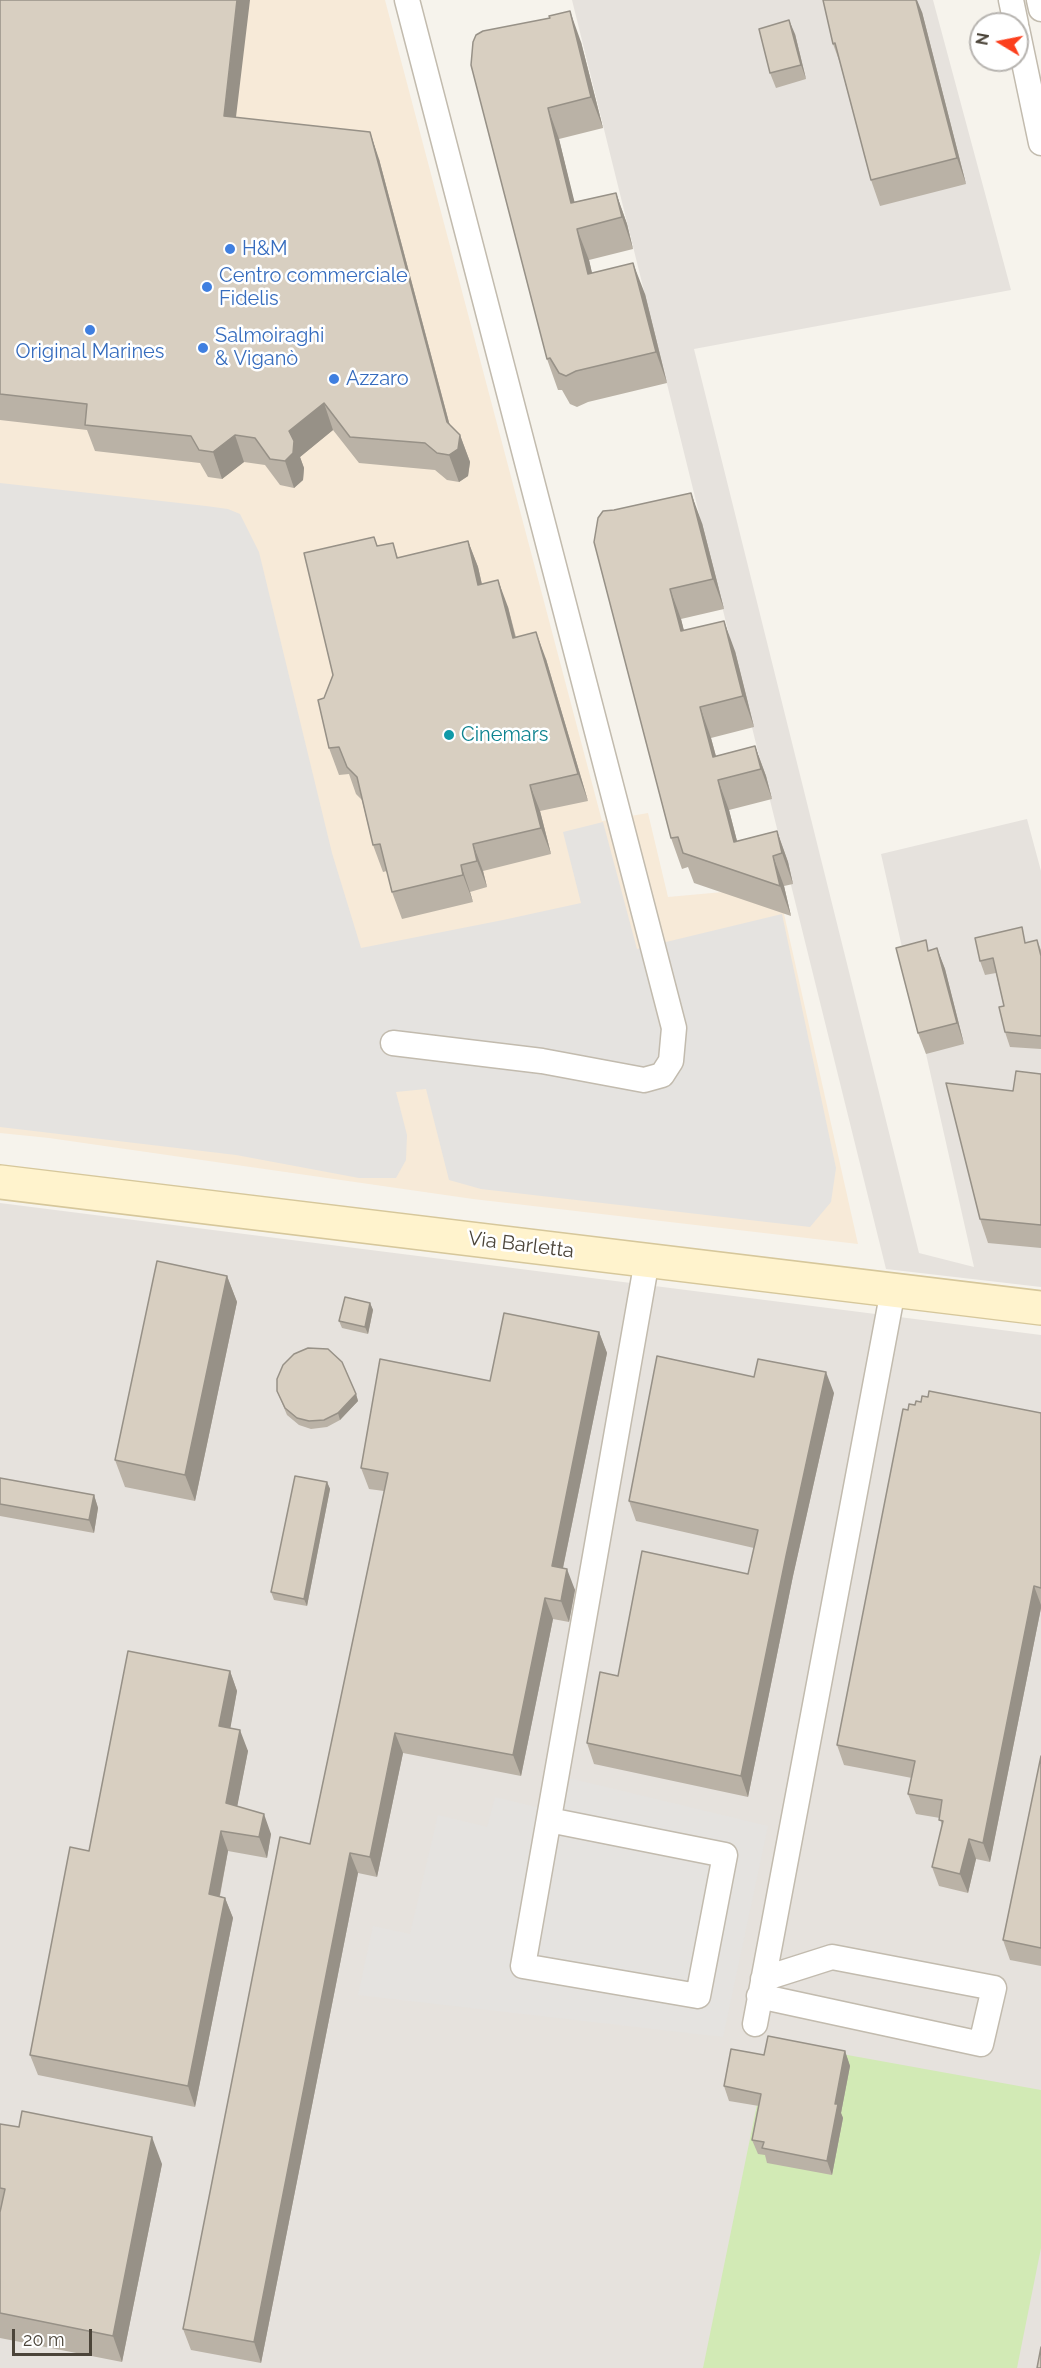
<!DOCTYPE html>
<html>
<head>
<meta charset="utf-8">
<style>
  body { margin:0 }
  #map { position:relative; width:1041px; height:2368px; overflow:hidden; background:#f6f3ec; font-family:Raleway,sans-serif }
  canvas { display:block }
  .north { position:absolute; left:969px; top:12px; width:60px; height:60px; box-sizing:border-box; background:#fff; border:2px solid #b7b4b0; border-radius:50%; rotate:280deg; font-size:16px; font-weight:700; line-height:24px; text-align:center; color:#4b4439 }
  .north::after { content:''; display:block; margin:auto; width:21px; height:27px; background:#fc3f1d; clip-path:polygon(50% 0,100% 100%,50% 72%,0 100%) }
  .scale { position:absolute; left:12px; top:2329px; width:80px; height:27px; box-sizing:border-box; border:3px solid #4b4439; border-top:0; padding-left:8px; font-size:18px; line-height:21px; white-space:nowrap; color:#4b4439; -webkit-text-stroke:4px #fff; paint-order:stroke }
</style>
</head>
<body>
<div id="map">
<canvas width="1041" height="2368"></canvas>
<div class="north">N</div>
<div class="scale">20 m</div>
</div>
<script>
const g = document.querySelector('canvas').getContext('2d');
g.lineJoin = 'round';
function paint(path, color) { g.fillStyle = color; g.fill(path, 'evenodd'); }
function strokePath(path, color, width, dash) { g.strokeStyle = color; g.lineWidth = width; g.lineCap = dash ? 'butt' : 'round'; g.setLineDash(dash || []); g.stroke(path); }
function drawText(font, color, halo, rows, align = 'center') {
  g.font = font + ' Raleway,sans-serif'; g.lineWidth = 5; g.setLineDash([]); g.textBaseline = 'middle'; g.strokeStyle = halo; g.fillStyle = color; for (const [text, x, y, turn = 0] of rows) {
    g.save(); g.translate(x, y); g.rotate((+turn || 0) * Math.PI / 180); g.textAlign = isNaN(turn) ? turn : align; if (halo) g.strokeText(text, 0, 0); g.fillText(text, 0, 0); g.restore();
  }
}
paint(new Path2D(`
  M 0,0 L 385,0 L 602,821 L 648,813 L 668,897 L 778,887 L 858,1244 L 473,1199 L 49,1138 L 0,1133 Z`), '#f7ead8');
paint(new Path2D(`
  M 572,0 L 933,0 L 1011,290 L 694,349 L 919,1253 L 974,1267 L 881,854 L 1027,819 L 1041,871 L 1041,1287 L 886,1269 Z
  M 0,1203 L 1041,1335 L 1041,2368 L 0,2368 Z`), '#e6e2dd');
paint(new Path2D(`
  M 770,2041 L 1041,2090 L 1041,2248 L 1017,2368 L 703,2368 Z`), '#d2eab5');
paint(new Path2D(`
  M 0,483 L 206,506 L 228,509 L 240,514 L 259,552 L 332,853 L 361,948 L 503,920 L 581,903 L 563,832 L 603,822 L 637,949 L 782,914 L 836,1168 L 831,1202 L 810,1227 L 481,1189 L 449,1180 L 426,1089 L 396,1092 L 407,1135 L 406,1160 L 396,1178 L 359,1178 L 236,1155 L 0,1127 Z
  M 552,1774 L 768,1826 L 723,2037 L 358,1995 L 373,1926 L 410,1934 L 438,1815 L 487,1827 L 495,1797 L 544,1809 Z`), '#e5e3e0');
const street = new Path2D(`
  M 1011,0 L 1016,24
  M 1039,0 L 1041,9
  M 1017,29 L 1041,143
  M 393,1043 L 542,1061 L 644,1080 L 662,1075 L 671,1061 L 674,1028 L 407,0
  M 549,1820 L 725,1855 L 698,1996 L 523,1966 L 647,1260
  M 759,1996 L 981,2044 L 994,1988 L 832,1957 L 763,1979
  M 755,2024 L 893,1290`);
const secondary = new Path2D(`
  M 0,1182 L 1041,1308`);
strokePath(street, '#c2bbae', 27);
strokePath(secondary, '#d6c79b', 36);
strokePath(street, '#fff', 24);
strokePath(secondary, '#fff3cd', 33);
paint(new Path2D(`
  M 0,0 L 236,117 L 379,159 L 450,426 L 460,435 L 470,462 L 468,476 L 459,482 L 447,480 L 435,470 L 359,463 L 333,430 L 300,457 L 304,468 L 303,480 L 294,488 L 280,485 L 265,465 L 244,462 L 222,479 L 208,477 L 200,463 L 95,451 L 87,430 L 0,420 Z
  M 922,12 L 966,184 L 880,206 L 871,180 L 840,63 L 833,44 Z
  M 550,18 L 581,42 L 603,128 L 559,139 L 574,202 L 616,193 L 627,224 L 633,249 L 589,260 L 592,274 L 645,294 L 667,383 L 588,402 L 577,407 L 570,404 L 562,390 L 558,390 L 547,359 L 471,65 Z
  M 795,34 L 806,79 L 776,88 L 770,73 Z
  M 598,518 L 702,523 L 724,609 L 681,619 L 684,631 L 735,651 L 754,727 L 711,738 L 716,756 L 755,746 L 766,776 L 772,799 L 729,810 L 737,841 L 777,831 L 788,862 L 793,884 L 784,886 L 791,916 L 694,883 L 688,867 L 682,869 L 671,838 Z
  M 468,541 L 478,567 L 482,584 L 508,607 L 516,637 L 546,659 L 588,801 L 540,811 L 551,854 L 483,871 L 487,887 L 470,892 L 473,902 L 402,919 L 392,892 L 387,871 L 383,872 L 373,845 L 362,800 L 356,794 L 349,774 L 339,775 L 329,748 L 324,698 L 333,675 L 378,546 L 393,543 L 398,558 Z
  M 1037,940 L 1041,950 L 1041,1049 L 1010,1047 L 1005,1032 L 1004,1006 L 996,973 L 985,975 L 980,961 L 1027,943 Z
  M 937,949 L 945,969 L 964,1044 L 926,1054 L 918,1033 L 929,950 Z
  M 1041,1074 L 1041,1248 L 988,1243 L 980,1219 L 1013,1091 Z
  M 227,1276 L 237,1302 L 195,1501 L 125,1487 L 115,1460 Z
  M 370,1303 L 373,1310 L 368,1334 L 342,1328 L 339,1321 Z
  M 599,1332 L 607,1353 L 563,1568 L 575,1590 L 569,1622 L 553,1619 L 521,1776 L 403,1753 L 377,1877 L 358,1873 L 261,2363 L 191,2350 L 183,2329 L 310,1844 L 384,1491 L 369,1489 L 361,1468 L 490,1381 Z
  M 754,1377 L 834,1393 L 793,1576 L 748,1797 L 594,1764 L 587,1743 L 618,1676 L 748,1574 L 754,1548 L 636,1521 L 629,1501 Z
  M 277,1391 L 356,1394 L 358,1401 L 340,1420 L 327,1427 L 311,1429 L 299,1425 L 287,1415 Z
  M 928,1397 L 1041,1413 L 1041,1608 L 990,1862 L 976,1859 L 968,1893 L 939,1886 L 932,1867 L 942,1826 L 940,1818 L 916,1814 L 908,1794 L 912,1778 L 844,1765 L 837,1745 L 908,1410 Z
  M 0,1478 L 94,1495 L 98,1508 L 94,1533 L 0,1516 Z
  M 327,1482 L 330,1489 L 307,1606 L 274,1600 L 271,1592 Z
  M 230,1671 L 237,1691 L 230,1728 L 248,1751 L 237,1806 L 271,1834 L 267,1858 L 228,1851 L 220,1896 L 225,1898 L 233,1918 L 195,2107 L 38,2075 L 30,2055 L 89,1851 Z
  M 1041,1756 L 1041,1966 L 1010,1960 L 1003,1940 Z
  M 845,2051 L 850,2066 L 841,2113 L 843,2118 L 832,2175 L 767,2163 L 765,2155 L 758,2154 L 752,2140 L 759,2106 L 729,2101 L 724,2086 L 764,2055 Z
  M 0,2124 L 162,2164 L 122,2362 L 0,2338 Z`), '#bab2a6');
paint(new Path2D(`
  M 237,0 L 250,0 L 233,142 L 224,116 Z
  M 916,0 L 917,0 L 922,12 L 966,184 L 957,158 Z
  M 570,11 L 581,42 L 603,128 L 591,97 Z
  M 789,20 L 795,34 L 806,79 L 801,65 Z
  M 548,108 L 559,139 L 581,228 L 571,203 Z
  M 370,132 L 379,159 L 456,449 L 447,422 Z
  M 616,193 L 627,224 L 633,249 L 622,217 Z
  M 577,229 L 589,260 L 600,306 L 588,274 Z
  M 633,263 L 645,294 L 667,383 L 656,352 Z
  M 324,403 L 333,430 L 300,457 L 304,468 L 303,480 L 294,488 L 285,461 L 289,431 Z
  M 235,435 L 244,462 L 222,479 L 213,452 Z
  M 460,435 L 470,462 L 468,476 L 459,482 L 449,455 Z
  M 691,493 L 702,523 L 724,609 L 713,579 Z
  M 468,541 L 478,567 L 488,612 L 478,585 Z
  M 498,580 L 508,607 L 522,665 L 513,638 Z
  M 670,589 L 681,619 L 692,662 L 681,631 Z
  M 724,621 L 735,651 L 754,727 L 743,696 Z
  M 536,632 L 546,659 L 588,801 L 578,774 Z
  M 700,707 L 711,738 L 722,779 L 713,757 Z
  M 755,746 L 766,776 L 772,799 L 761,769 Z
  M 718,780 L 729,810 L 745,872 L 734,842 Z
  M 530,785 L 540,811 L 551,854 L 541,828 Z
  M 777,831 L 788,862 L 793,884 L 782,853 Z
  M 473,844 L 483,871 L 487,887 L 477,861 Z
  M 773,856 L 784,886 L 791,916 L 780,886 Z
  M 461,865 L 470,892 L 473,902 L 463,875 Z
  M 937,948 L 945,969 L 964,1044 L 957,1023 Z
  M 227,1276 L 237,1302 L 195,1501 L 185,1475 Z
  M 370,1303 L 373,1310 L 368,1334 L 365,1327 Z
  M 599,1332 L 607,1353 L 559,1587 L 552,1566 Z
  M 826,1372 L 834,1393 L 793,1576 L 748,1797 L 741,1776 L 786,1556 Z
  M 356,1394 L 358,1401 L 340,1420 L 338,1413 Z
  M 327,1482 L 330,1489 L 307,1606 L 304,1599 Z
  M 94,1495 L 98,1508 L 94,1533 L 89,1520 Z
  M 567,1569 L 575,1590 L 569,1622 L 561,1601 Z
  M 1034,1586 L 1041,1605 L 1041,1608 L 990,1862 L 983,1843 Z
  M 545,1598 L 553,1619 L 521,1776 L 513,1755 Z
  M 230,1671 L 237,1691 L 227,1747 L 219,1726 Z
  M 240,1730 L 248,1751 L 234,1823 L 226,1803 Z
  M 395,1733 L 403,1753 L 377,1877 L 370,1857 Z
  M 264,1814 L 271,1834 L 267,1858 L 259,1837 Z
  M 221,1831 L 228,1851 L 216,1915 L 209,1894 Z
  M 969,1839 L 976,1859 L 968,1893 L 960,1874 Z
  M 350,1853 L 358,1873 L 261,2363 L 254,2342 Z
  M 225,1898 L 233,1918 L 195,2107 L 188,2086 Z
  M 845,2051 L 850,2066 L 841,2113 L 843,2118 L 832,2175 L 827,2161 L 835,2104 Z
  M 152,2137 L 162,2164 L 122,2362 L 113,2336 Z`), '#979187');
const building = new Path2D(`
  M 0,0 L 237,0 L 224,116 L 370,132 L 447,422 L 460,435 L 458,449 L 449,455 L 437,453 L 425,443 L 350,437 L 324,403 L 289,431 L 294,441 L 293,453 L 285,461 L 270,459 L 255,438 L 235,435 L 213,452 L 199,450 L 191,436 L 85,425 L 87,404 L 0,394 Z
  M 823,0 L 916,0 L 957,158 L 871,180 L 835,43 L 833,44 Z
  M 570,11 L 591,97 L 548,108 L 571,203 L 616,193 L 622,217 L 577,229 L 588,274 L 633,263 L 656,352 L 576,371 L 566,376 L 559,373 L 550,358 L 547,359 L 471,65 L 473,42 L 476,35 L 483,31 L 550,18 L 549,16 Z
  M 789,20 L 801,65 L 770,73 L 759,29 Z
  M 691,493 L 713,579 L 670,589 L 681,631 L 724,621 L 743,696 L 700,707 L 713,757 L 755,746 L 761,769 L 718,780 L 734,842 L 777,831 L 782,853 L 773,856 L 780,886 L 683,853 L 678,837 L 671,838 L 594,542 L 598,518 L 603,511 L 614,510 Z
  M 374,537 L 377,546 L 393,543 L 397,558 L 468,541 L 478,585 L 498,580 L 513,638 L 536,632 L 578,774 L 530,785 L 541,828 L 473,844 L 477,861 L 461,865 L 463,875 L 392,892 L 380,844 L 373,845 L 357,777 L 347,767 L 339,747 L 329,748 L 318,700 L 324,698 L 333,675 L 304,553 Z
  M 1022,927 L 1025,943 L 1037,940 L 1041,956 L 1041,1036 L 1005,1032 L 999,1007 L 1004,1006 L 993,958 L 980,961 L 975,938 Z
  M 926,940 L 928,951 L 937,948 L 957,1023 L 918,1033 L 896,948 Z
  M 1016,1071 L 1041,1074 L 1041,1225 L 980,1219 L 946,1083 L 1013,1091 Z
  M 157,1261 L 227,1276 L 185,1475 L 115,1460 Z
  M 345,1297 L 370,1303 L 365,1327 L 339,1321 Z
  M 504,1313 L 599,1332 L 552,1566 L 567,1569 L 561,1601 L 545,1598 L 513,1755 L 395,1733 L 370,1857 L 350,1853 L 254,2342 L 183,2329 L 280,1837 L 310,1844 L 388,1473 L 361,1468 L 380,1359 L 490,1381 Z
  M 308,1348 L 328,1349 L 342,1362 L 356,1394 L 338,1413 L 324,1420 L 309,1421 L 297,1418 L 285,1408 L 277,1391 L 277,1379 L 283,1365 L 294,1354 Z
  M 657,1356 L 754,1377 L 758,1359 L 826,1372 L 786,1556 L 741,1776 L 587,1743 L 600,1672 L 618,1676 L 642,1551 L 748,1574 L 758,1530 L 629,1501 Z
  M 929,1391 L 1041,1413 L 1041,1588 L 1034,1586 L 983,1843 L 969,1839 L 960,1874 L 932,1867 L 943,1821 L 939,1820 L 942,1800 L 908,1794 L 915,1761 L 837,1745 L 903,1409 L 908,1410 L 909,1404 L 915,1405 L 916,1401 L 921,1402 L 922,1396 L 928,1397 Z
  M 295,1476 L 327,1482 L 304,1599 L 271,1592 Z
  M 0,1478 L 94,1495 L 89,1520 L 0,1504 Z
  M 128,1651 L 230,1671 L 219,1726 L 240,1730 L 226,1803 L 264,1814 L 259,1837 L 221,1831 L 209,1894 L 225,1898 L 188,2086 L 30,2055 L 70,1847 L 89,1851 Z
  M 1041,1756 L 1041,1948 L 1003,1940 Z
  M 768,2036 L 845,2051 L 835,2104 L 838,2104 L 827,2161 L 762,2148 L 764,2142 L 752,2140 L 761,2094 L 724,2086 L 731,2049 L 764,2055 Z
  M 22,2111 L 152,2137 L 113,2336 L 0,2313 L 0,2212 L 5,2189 L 0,2188 L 0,2124 L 19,2127 Z
  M 1041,2347 L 1041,2368 L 1037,2368 Z`);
paint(building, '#d8cfc1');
strokePath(building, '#979187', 1.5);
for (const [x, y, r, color] of [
  [230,249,6,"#3f7fe0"],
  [207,287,6,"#3f7fe0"],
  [90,330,6,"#3f7fe0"],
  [203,348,6,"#3f7fe0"],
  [334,379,6,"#3f7fe0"],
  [449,735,6,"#0f9aa8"]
]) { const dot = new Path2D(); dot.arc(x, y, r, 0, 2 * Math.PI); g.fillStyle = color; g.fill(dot); strokePath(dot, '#fff', 2); }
drawText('20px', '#366cbe', '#fff', [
  ["H&M",242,249],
  ["Centro commerciale",219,276],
  ["Fidelis",219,299],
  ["Salmoiraghi",215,336],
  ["& Viganò",215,359],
  ["Original Marines",90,352,"center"],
  ["Azzaro",346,379]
], 'left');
drawText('20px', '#0d838f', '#fff', [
  ["Cinemars",461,735]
], 'left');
drawText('20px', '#4b4439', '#fff', [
  ["Via Barletta",521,1245,7]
]);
</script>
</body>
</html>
